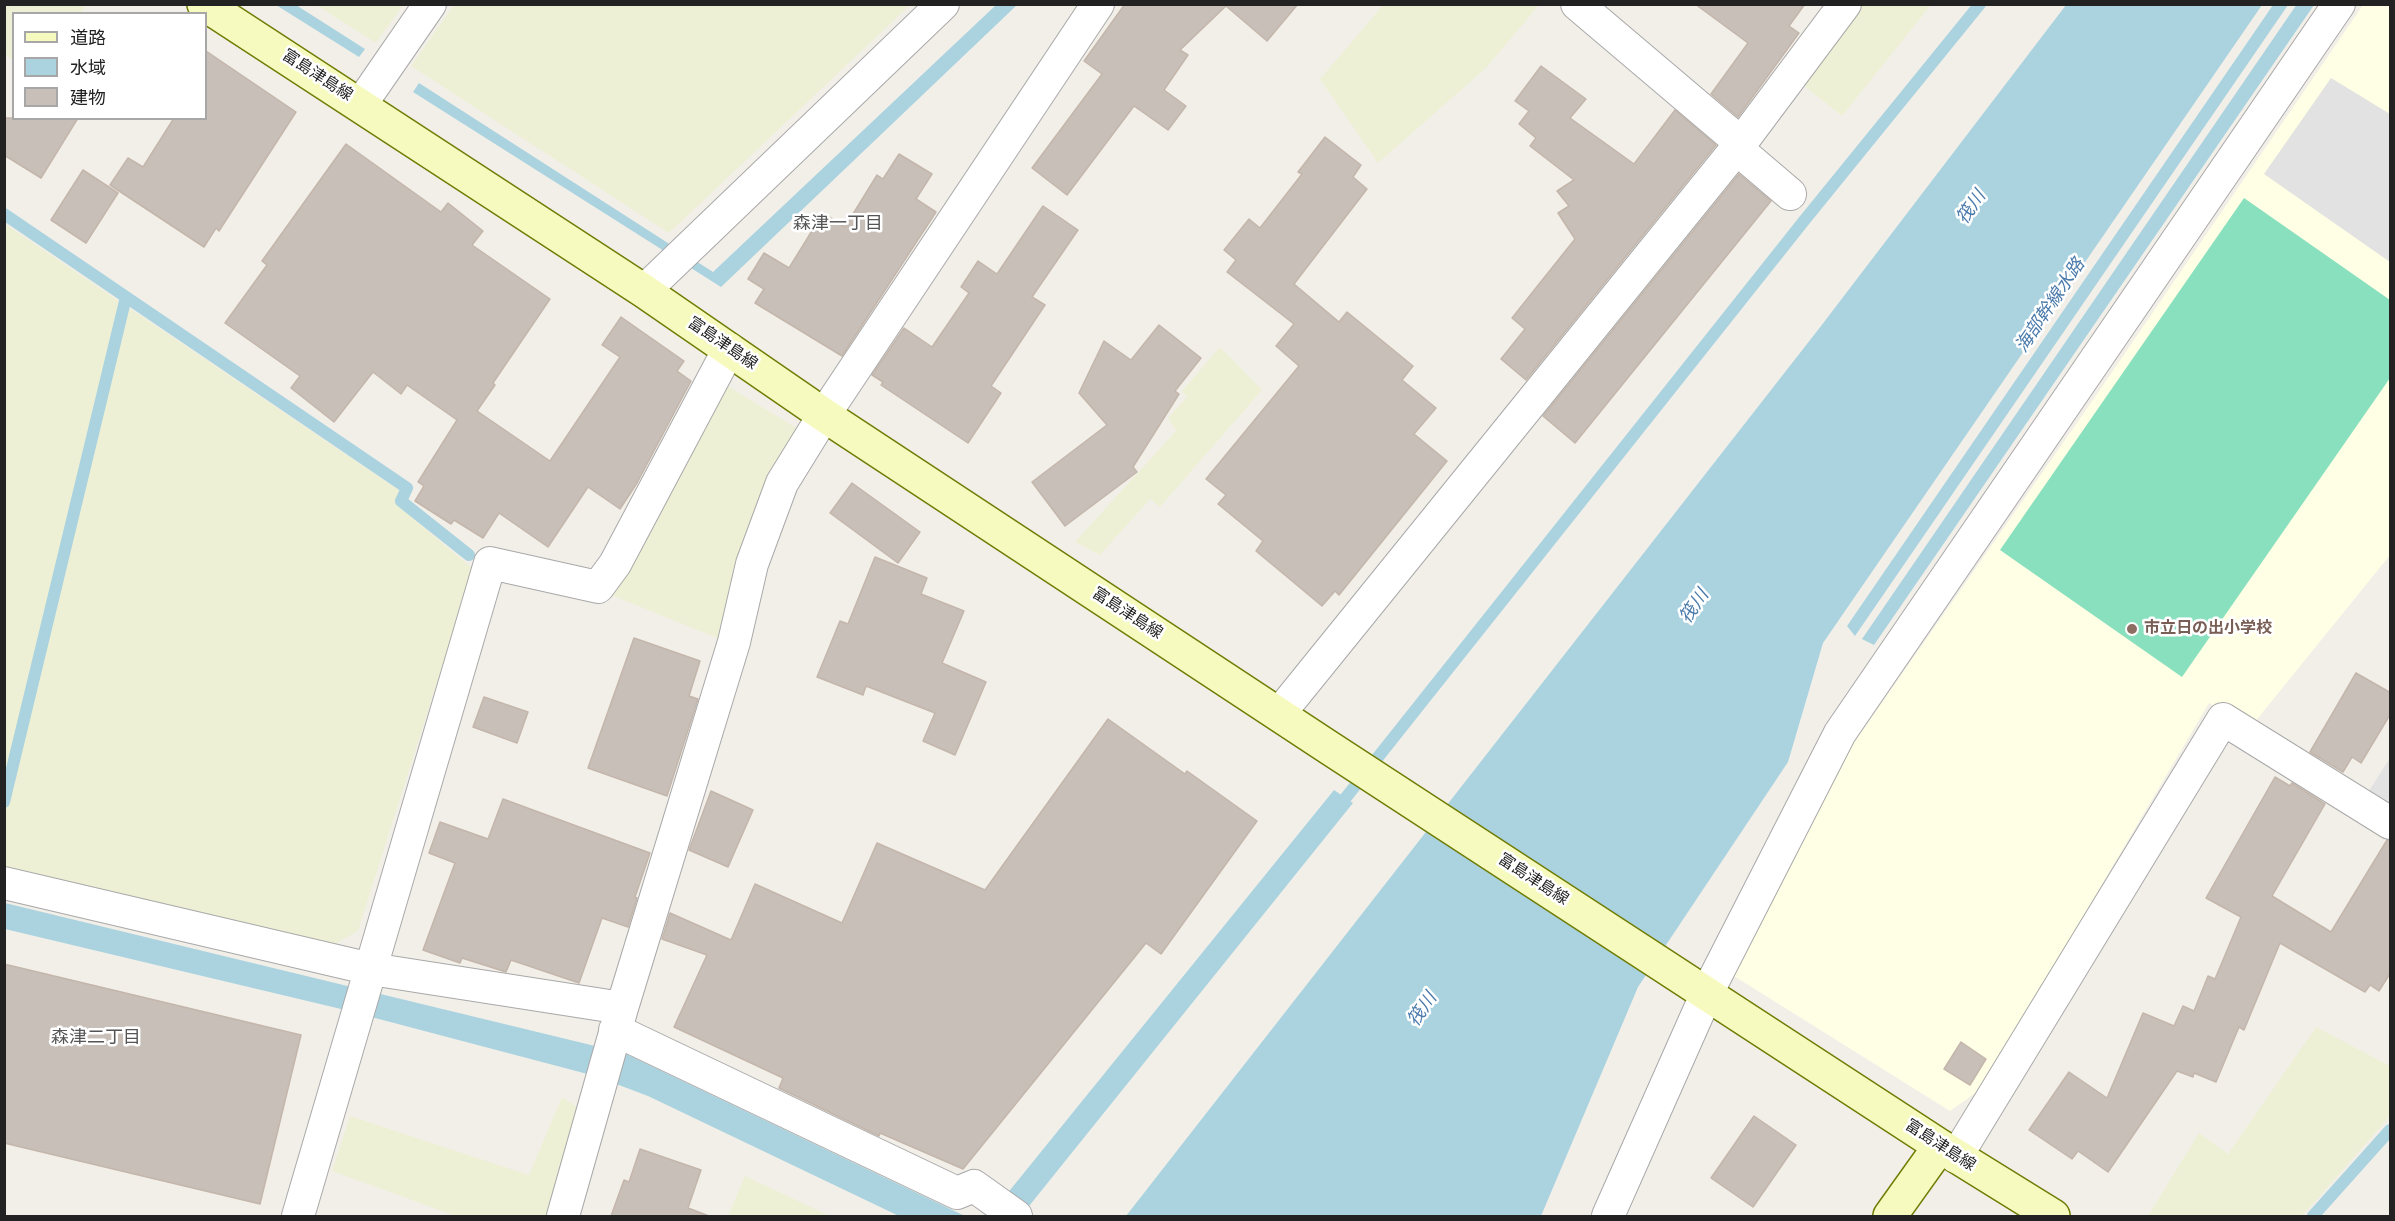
<!DOCTYPE html>
<html>
<head>
<meta charset="utf-8">
<style>
  body { margin:0 }
  #map { position:relative; width:2395px; height:1221px; overflow:hidden; background:#f2efe9; font-family:"Titillium Web","Noto Sans JP",sans-serif }
  canvas { display:block }
  .frame { position:absolute; inset:0; border:6px solid #222; pointer-events:none }
  .legend { position:absolute; left:12px; top:12px; width:195px; height:108px; box-sizing:border-box; background:#fff; border:2px solid #a7a7a7; margin:0; padding:8px 10px; list-style:none; font-size:18px; color:#222 }
  .legend li { display:flex; align-items:center; gap:12px; height:30px }
  .legend b { width:30px; border:2px solid #a7a7a7 }
</style>
</head>
<body>
<div id="map">
<canvas width="2395" height="1221"></canvas>
<div class="frame"></div>
<ul class="legend">
<li><b style="height:8px;background:#f7fabf"></b>道路</li>
<li><b style="height:16px;background:#aad3df"></b>水域</li>
<li><b style="height:16px;background:#c7bfb8"></b>建物</li>
</ul>
</div>
<script>
const g = document.querySelector('canvas').getContext('2d');
g.lineJoin = 'round';
function paint(path, color) { g.fillStyle = color; g.fill(path, 'evenodd'); }
function strokePath(path, color, width, dash) { g.strokeStyle = color; g.lineWidth = width; g.lineCap = dash ? 'butt' : 'round'; g.setLineDash(dash || []); g.stroke(path); }
function drawText(font, color, halo, rows, align = 'center') {
  g.font = font + ' "Titillium Web","Noto Sans JP",sans-serif'; g.lineWidth = 5; g.setLineDash([]); g.textBaseline = 'middle'; g.strokeStyle = halo; g.fillStyle = color; for (const [text, x, y, turn = 0] of rows) {
    g.save(); g.translate(x, y); g.rotate((+turn || 0) * Math.PI / 180); g.textAlign = isNaN(turn) ? turn : align; if (halo) g.strokeText(text, 0, 0); g.fillText(text, 0, 0); g.restore();
  }
}
paint(new Path2D(`
  M 2363,5 L 2390,5 L 2390,555 L 2250,728 L 2209,703 L 1981,1089 L 1950,1111 L 1734,976 L 1810,821 L 1849,750 L 2095,397 Z`), '#ffffe5');
paint(new Path2D(`
  M 1384,4 L 1539,5 L 1486,68 L 1378,163 L 1320,79 Z
  M 4,5 L 5,4 L 86,5 L 81,13 L 14,14 L 13,60 L 5,54 Z
  M 316,5 L 403,5 L 376,43 Z
  M 454,5 L 454,4 L 910,5 L 669,233 L 411,66 Z
  M 1855,5 L 1931,5 L 1842,116 L 1797,80 Z
  M 5,224 L 400,491 L 395,503 L 473,569 L 358,931 L 333,945 L 5,866 Z
  M 1220,347 L 1262,390 L 1160,507 L 1150,499 L 1100,555 L 1075,542 L 1176,431 L 1168,418 L 1187,397 L 1182,391 Z
  M 721,382 L 798,429 L 720,639 L 606,593 Z
  M 2316,1027 L 2390,1066 L 2390,1116 L 2311,1206 L 2301,1216 L 2148,1216 L 2199,1133 L 2228,1154 Z
  M 562,1097 L 583,1111 L 551,1214 L 547,1216 L 456,1216 L 332,1171 L 350,1116 L 529,1175 Z
  M 745,1176 L 830,1216 L 728,1216 Z`), '#eef0d5');
paint(new Path2D(`
  M 2244,198 L 2390,300 L 2390,378 L 2182,677 L 2000,550 Z`), '#88e0be');
paint(new Path2D(`
  M 2331,78 L 2390,114 L 2390,262 L 2264,174 Z
  M 2390,758 L 2390,812 L 2365,797 Z`), '#e2e2e2');
paint(new Path2D(`
  M 2297,4 L 2314,5 L 1874,645 L 1862,639 Z
  M 276,5 L 296,5 L 365,49 L 359,57 Z
  M 996,5 L 1017,5 L 721,287 L 413,92 L 419,83 L 713,272 Z
  M 2066,5 L 2262,5 L 1823,643 L 1788,762 L 1638,987 L 1541,1216 L 1126,1216 L 1821,326 Z
  M 2273,5 L 2288,5 L 1855,636 L 1847,626 Z
  M 1334,790 L 1353,803 L 1021,1216 L 984,1216 L 1002,1200 Z
  M 5,903 L 624,1053 L 965,1216 L 899,1216 L 648,1096 L 595,1076 L 341,1009 L 5,929 Z`), '#aad3df');
strokePath(new Path2D(`
  M 4,214 L 407,488 L 401,501 L 469,555
  M 4,802 L 126,297
  M 1336,810 L 1803,222 L 1980,4
  M 2313,1216 L 2390,1130`), '#aad3df', 12);
const building = new Path2D(`
  M 1125,4 L 1298,4 L 1267,41 L 1226,6 L 1180,50 L 1188,55 L 1164,90 L 1186,106 L 1168,130 L 1134,106 L 1067,195 L 1032,168 L 1102,74 L 1084,61 Z
  M 1695,4 L 1805,4 L 1789,26 L 1799,33 L 1738,117 L 1711,94 L 1748,43 Z
  M 206,51 L 296,112 L 219,231 L 216,228 L 204,247 L 110,185 L 128,158 L 143,167 L 174,118 L 206,118 Z
  M 1541,66 L 1586,99 L 1570,118 L 1634,164 L 1675,110 L 1716,145 L 1526,380 L 1501,359 L 1525,329 L 1512,318 L 1575,239 L 1558,213 L 1569,206 L 1557,191 L 1574,180 L 1530,146 L 1536,138 L 1519,124 L 1529,111 L 1515,101 Z
  M 4,118 L 78,118 L 41,178 L 4,155 Z
  M 1325,137 L 1361,165 L 1353,177 L 1367,189 L 1294,284 L 1339,322 L 1347,312 L 1413,366 L 1402,380 L 1436,408 L 1414,434 L 1447,461 L 1339,595 L 1335,591 L 1322,606 L 1256,551 L 1263,541 L 1218,504 L 1226,495 L 1206,479 L 1299,366 L 1276,346 L 1294,324 L 1227,272 L 1236,260 L 1224,250 L 1249,219 L 1260,228 L 1302,174 L 1298,172 Z
  M 346,144 L 441,212 L 448,203 L 483,231 L 472,245 L 550,299 L 493,383 L 495,385 L 477,411 L 550,461 L 620,357 L 602,345 L 621,317 L 684,361 L 677,371 L 691,381 L 637,483 L 620,509 L 588,487 L 548,547 L 499,513 L 483,538 L 454,520 L 451,524 L 415,501 L 424,486 L 418,482 L 457,420 L 407,385 L 401,394 L 373,372 L 334,422 L 291,388 L 300,376 L 225,323 L 267,265 L 262,261 Z
  M 899,154 L 932,174 L 916,199 L 936,212 L 842,356 L 755,303 L 764,289 L 748,279 L 764,253 L 789,268 L 823,213 L 845,227 L 877,175 L 883,179 Z
  M 83,170 L 118,193 L 86,243 L 51,220 Z
  M 1739,174 L 1771,201 L 1575,443 L 1543,416 Z
  M 1043,206 L 1078,230 L 1032,297 L 1045,305 L 991,386 L 1001,393 L 968,443 L 881,385 L 883,382 L 872,375 L 904,328 L 932,347 L 969,293 L 961,287 L 978,261 L 997,274 Z
  M 1159,325 L 1201,358 L 1175,391 L 1179,394 L 1133,467 L 1137,472 L 1065,526 L 1032,482 L 1107,425 L 1079,393 L 1104,341 L 1131,360 Z
  M 852,483 L 920,532 L 898,563 L 830,513 Z
  M 875,557 L 927,578 L 921,594 L 964,611 L 942,663 L 986,682 L 955,755 L 923,741 L 935,713 L 866,686 L 863,695 L 817,677 L 840,621 L 848,624 Z
  M 634,638 L 700,661 L 689,696 L 698,699 L 667,796 L 588,768 Z
  M 2356,673 L 2391,693 L 2391,713 L 2361,763 L 2352,757 L 2343,772 L 2310,752 Z
  M 484,697 L 528,712 L 517,743 L 473,727 Z
  M 1108,719 L 1185,774 L 1187,771 L 1257,821 L 1161,954 L 1146,943 L 963,1169 L 880,1133 L 879,1136 L 779,1088 L 783,1078 L 674,1027 L 707,955 L 662,939 L 670,913 L 731,940 L 755,884 L 842,923 L 877,843 L 985,890 Z
  M 2275,777 L 2290,786 L 2292,783 L 2325,804 L 2272,896 L 2331,932 L 2387,840 L 2391,841 L 2391,972 L 2379,991 L 2370,985 L 2365,992 L 2280,943 L 2244,1030 L 2239,1027 L 2216,1082 L 2194,1073 L 2193,1077 L 2177,1071 L 2108,1172 L 2078,1151 L 2072,1159 L 2029,1130 L 2069,1072 L 2107,1098 L 2143,1013 L 2174,1026 L 2183,1006 L 2194,1011 L 2208,976 L 2215,979 L 2241,917 L 2206,898 Z
  M 711,791 L 753,810 L 728,867 L 689,850 Z
  M 503,799 L 650,853 L 635,897 L 637,898 L 628,927 L 602,918 L 579,983 L 511,960 L 506,972 L 462,958 L 460,963 L 423,950 L 455,863 L 429,853 L 440,822 L 488,839 Z
  M 4,964 L 301,1035 L 260,1204 L 4,1143 Z
  M 1961,1042 L 1986,1059 L 1970,1085 L 1944,1069 Z
  M 1754,1116 L 1796,1145 L 1753,1207 L 1711,1178 Z
  M 640,1149 L 701,1170 L 688,1208 L 709,1216 L 611,1216 L 624,1180 L 629,1182 Z`);
paint(building, '#c7bfb8');
strokePath(building, '#c4b6ab', 1.5);
const street = new Path2D(`
  M 1577,4 L 1741,143
  M 361,104 L 430,4
  M 1736,148 L 1790,194
  M 644,291 L 943,4
  M 1279,714 L 1741,143 L 1845,4
  M 4,883 L 371,969 L 622,1008
  M 615,1030 L 957,1193 L 974,1186 L 1016,1216
  M 1956,1157 L 2223,719 L 2390,823
  M 298,1216 L 490,563 L 598,587 L 615,564 L 729,349
  M 563,1216 L 622,1008 L 734,642 L 752,564 L 782,483 L 824,415 L 1098,4
  M 1608,1216 L 1707,993 L 1840,733 L 2339,4`);
const secondary = new Path2D(`
  M 204,4 L 644,291 L 824,415 L 1325,745 L 1940,1146 L 2053,1216
  M 1890,1216 L 1940,1146`);
strokePath(street, '#a9a9a9', 34);
strokePath(secondary, '#707d05', 36);
strokePath(street, '#fff', 32);
strokePath(secondary, '#f7fabf', 33);
for (const [x, y, r, color] of [
  [2132,629,6,"#8d6e63"]
]) { const dot = new Path2D(); dot.arc(x, y, r, 0, 2 * Math.PI); g.fillStyle = color; g.fill(dot); strokePath(dot, '#fff', 2); }
drawText('16px', '#222', '#fff', [
  ["富島津島線",317,76,33],
  ["富島津島線",722,344,34],
  ["富島津島線",1127,614,33],
  ["富島津島線",1533,880,33],
  ["富島津島線",1940,1146,33]
]);
drawText('bold 16px', '#785e54', '#fff', [
  ["市立日の出小学校",2144,629]
], 'left');
drawText('italic 18px', '#4a7aab', '#fff', [
  ["筏川",1972,208,-55],
  ["海部幹線水路",2051,306,-56],
  ["筏川",1695,607,-56],
  ["筏川",1423,1010,-56]
]);
drawText('18px', '#555', '#fff', [
  ["森津一丁目",838,225],
  ["森津二丁目",96,1039]
]);
</script>
</body>
</html>
